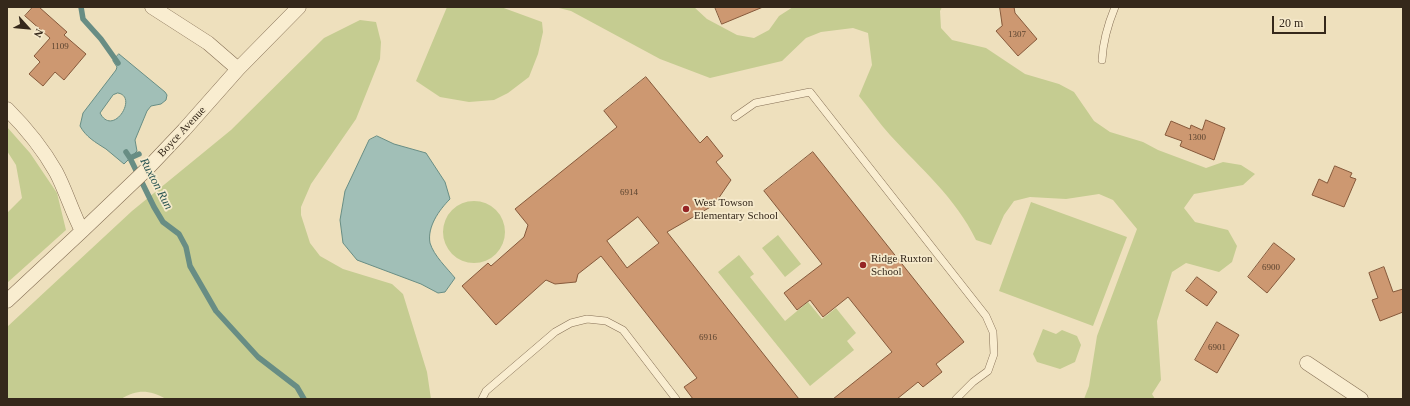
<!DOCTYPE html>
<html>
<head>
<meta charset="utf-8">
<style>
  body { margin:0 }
  #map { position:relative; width:1410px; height:406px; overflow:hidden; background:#eee0bd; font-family:Georgia,serif }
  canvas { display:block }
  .frame { position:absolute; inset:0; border:8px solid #35281b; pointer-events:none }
  .north { position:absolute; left:8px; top:8px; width:40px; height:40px; -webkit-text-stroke:3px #f6eacc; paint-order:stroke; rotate:117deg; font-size:11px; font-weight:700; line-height:16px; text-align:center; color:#35281b }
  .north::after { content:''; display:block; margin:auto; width:14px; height:18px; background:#35281b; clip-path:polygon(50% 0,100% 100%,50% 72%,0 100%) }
  .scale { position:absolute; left:1272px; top:16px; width:54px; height:18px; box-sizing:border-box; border:2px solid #35281b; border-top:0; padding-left:5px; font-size:12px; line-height:14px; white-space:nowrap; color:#35281b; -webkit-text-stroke:3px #f6eacc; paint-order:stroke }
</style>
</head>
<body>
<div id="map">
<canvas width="1410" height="406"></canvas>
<div class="frame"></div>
<div class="north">N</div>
<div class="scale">20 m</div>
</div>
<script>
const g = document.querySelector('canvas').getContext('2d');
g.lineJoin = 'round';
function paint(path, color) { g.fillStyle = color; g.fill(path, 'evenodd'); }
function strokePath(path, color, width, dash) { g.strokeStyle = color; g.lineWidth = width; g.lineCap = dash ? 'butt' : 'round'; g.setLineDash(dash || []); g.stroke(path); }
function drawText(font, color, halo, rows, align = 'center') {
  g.font = font + ' Georgia,serif'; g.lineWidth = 3.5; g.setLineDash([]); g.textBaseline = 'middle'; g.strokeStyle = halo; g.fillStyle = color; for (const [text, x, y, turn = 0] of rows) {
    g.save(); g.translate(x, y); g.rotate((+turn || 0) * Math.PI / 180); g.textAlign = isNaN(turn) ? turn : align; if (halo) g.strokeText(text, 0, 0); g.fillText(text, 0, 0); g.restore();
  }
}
paint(new Path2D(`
  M 447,7 L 501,7 L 542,22 L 543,32 L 538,54 L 529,77 L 508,93 L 494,100 L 469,102 L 440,97 L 416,81 Z
  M 555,7 L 694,7 L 707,19 L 737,35 L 754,38 L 769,30 L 779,16 L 793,7 L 942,7 L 940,11 L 941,28 L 952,40 L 986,48 L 1025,74 L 1059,84 L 1074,92 L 1094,121 L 1110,132 L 1143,142 L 1158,150 L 1206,168 L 1223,162 L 1241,165 L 1255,174 L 1243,185 L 1194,194 L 1184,208 L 1195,222 L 1228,230 L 1237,246 L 1232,262 L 1219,272 L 1186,263 L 1172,272 L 1157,321 L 1161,380 L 1152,394 L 1155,399 L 1084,399 L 1089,386 L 1097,336 L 1137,229 L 1113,200 L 1099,194 L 1066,199 L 1030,197 L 1014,201 L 1004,215 L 991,245 L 976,240 C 956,198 921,169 890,135 C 879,123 870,109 859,96 L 872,65 L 868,33 L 853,28 L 821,32 L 806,38 L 782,61 L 710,78 L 660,59 L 571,11 Z
  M 360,20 L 376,22 L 381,42 L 380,59 L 356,119 L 311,184 L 301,207 L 301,215 L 310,243 L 320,256 L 343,269 L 392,284 L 403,294 L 427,372 L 431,399 L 166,399 C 149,390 138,389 121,399 L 7,399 L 7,327 L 132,211 L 231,130 L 324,38 Z
  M 7,127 L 30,153 L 57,193 L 66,230 L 7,283 L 7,213 L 22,198 L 16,165 L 7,151 Z
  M443 232a31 31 0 1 1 62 0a31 31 0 1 1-62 0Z
  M 1031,202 L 1127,237 L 1093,326 L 999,291 Z
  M 778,235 L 801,264 L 785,277 L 762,248 Z
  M 739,255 L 754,274 L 750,277 L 785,321 L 808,302 L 822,319 L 836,308 L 856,333 L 847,341 L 854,350 L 810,386 L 718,272 Z
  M 1043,329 L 1056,334 L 1062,330 L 1077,336 L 1081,345 L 1075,362 L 1060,369 L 1037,362 L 1033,354 Z`), '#c5cc91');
const water = new Path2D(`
  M 119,54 L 165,92 L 167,95 L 166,100 L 161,104 L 151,106 L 147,111 L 135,140 L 137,151 L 124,164 C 118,159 112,154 106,149 C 95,142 86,137 80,126 L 83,113 L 116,70 L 117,67 L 113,61 ZM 118,93 C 139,96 113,138 100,113 L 113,95 Z
  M 377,136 L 394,144 L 426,153 L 445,182 L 450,199 C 439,210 427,227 430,243 C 434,256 447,268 455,278 L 445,292 L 438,293 L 421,284 L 357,260 L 343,243 L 340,220 L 345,191 L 369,140 Z`);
paint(water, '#a1bfb7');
strokePath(water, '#688d84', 1);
strokePath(new Path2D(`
  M 81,7 L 83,19 L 101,39 L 118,63
  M 126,152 L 130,158 L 154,207 L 163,222 L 179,234 L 186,247 L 190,266 L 216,311 L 258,357 L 297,387 L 304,399
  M 130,158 L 139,154`), '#688d84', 5.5);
const building = new Path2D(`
  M 33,7 L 39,7 L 67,32 L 64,35 L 86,54 L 64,80 L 55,72 L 43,86 L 29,74 L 40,62 L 34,56 L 50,38 L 25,16 Z
  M 715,7 L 763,7 L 722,24 Z
  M 1000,7 L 1014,7 L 1015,13 L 1037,39 L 1018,56 L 996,31 L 1002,26 Z
  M 646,77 L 700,143 L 707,136 L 723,156 L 716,162 L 731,180 L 714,205 L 667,232 L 799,399 L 693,399 L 684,387 L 697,378 L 601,256 L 578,274 L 576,282 L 555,284 L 546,280 L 496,325 L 462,286 L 488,263 L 491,266 L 524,237 L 528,225 L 515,209 L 617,127 L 604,111 ZM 638,217 L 659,243 L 627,268 L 607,241 Z
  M 1206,120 L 1225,128 L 1214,160 L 1180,146 L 1182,141 L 1165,135 L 1171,121 L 1190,129 L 1191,125 L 1202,130 Z
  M 813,152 L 964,342 L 936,364 L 942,372 L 923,387 L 918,382 L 897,399 L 833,399 L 892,352 L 848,297 L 823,317 L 810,300 L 797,310 L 784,293 L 822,264 L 764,191 Z
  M 1335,166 L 1352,173 L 1350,177 L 1356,179 L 1344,207 L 1312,195 L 1319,179 L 1327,183 Z
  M 1274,243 L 1295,259 L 1267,293 L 1248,277 Z
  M 1384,267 L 1393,292 L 1403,289 L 1403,312 L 1380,321 L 1372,300 L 1378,298 L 1369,273 Z
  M 1197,277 L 1217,292 L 1207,306 L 1186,291 Z
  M 1217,322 L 1239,335 L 1217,373 L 1195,360 Z`);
paint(building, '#cd9871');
strokePath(building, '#86593b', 1);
const lane = new Path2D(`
  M 1102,60 C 1103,41 1108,24 1115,7
  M 735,117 L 755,103 L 810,92 L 986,316 L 993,332 L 994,354 L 988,371 L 973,382 L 956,399
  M 482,399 L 486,391 L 555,332 L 571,323 L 587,319 L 606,321 L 623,330 L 676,399`);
const street = new Path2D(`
  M 152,7 L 208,43 L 238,69
  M 7,109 C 26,128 43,149 56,172 C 66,191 72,212 82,231
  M 7,301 L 82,231 L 147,169 L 184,130 L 238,69 L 299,7
  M 1307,363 L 1361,399`);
strokePath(lane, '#867056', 8);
strokePath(street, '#867056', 15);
strokePath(lane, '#f9edd0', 7);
strokePath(street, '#f9edd0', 14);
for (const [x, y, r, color] of [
  [686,209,4,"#962525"],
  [863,265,4,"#962525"]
]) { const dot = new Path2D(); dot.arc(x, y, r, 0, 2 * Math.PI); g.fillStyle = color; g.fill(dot); strokePath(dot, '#f6eacc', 1.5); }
drawText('9px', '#5b4430', null, [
  ["1307",1017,35],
  ["1109",60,47],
  ["1300",1197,138],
  ["6914",629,193],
  ["6900",1271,268],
  ["6916",708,338],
  ["6901",1217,348]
]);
drawText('11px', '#35281b', '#f6eacc', [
  ["Boyce Avenue",182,132,-47]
]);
drawText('11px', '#35281b', '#f6eacc', [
  ["West Towson",694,203],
  ["Elementary School",694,216],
  ["Ridge Ruxton",871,259],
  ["School",871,272]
], 'left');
drawText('italic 12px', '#2a5553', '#f6eacc', [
  ["Ruxton Run",156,184,62]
]);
</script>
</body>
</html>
